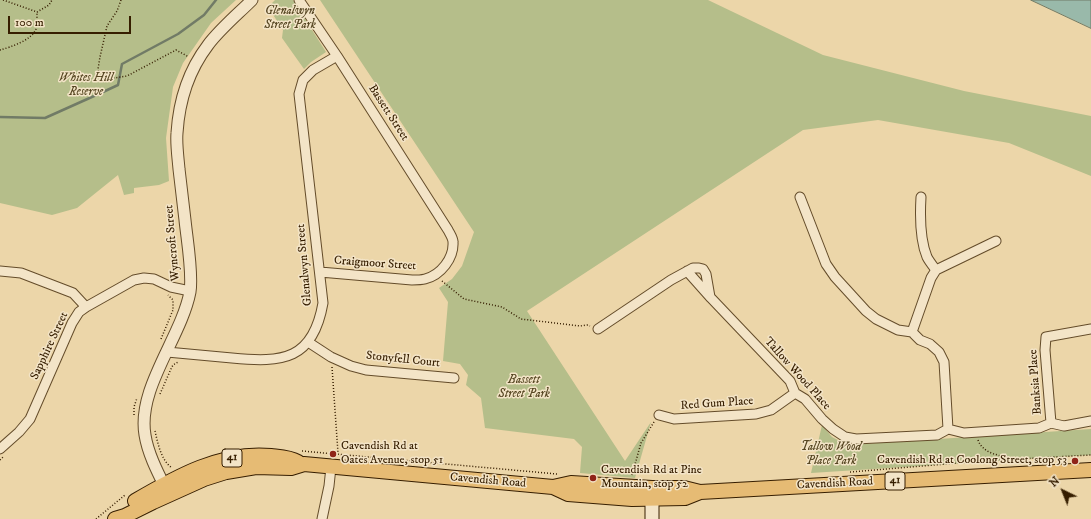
<!DOCTYPE html>
<html>
<head>
<meta charset="utf-8">
<style>
  body { margin:0 }
  #map { position:relative; width:1091px; height:519px; overflow:hidden; background:#ecd6a9; font-family:"IM FELL DW Pica",serif }
  canvas { display:block }
  .north { position:absolute; left:1043px; top:471px; width:40px; height:40px; -webkit-text-stroke:3px #f3e4c7; paint-order:stroke; rotate:317deg; font-size:11px; font-weight:700; line-height:16px; text-align:center; color:#361e00 }
  .north::after { content:''; display:block; margin:auto; width:14px; height:18px; background:#361e00; clip-path:polygon(50% 0,100% 100%,50% 72%,0 100%) }
  .scale { position:absolute; left:8px; top:16px; width:123px; height:18px; box-sizing:border-box; border:2px solid #361e00; border-top:0; padding-left:5px; font-size:12px; line-height:14px; white-space:nowrap; color:#361e00; -webkit-text-stroke:3px #f3e4c7; paint-order:stroke }
</style>
</head>
<body>
<div id="map">
<canvas width="1091" height="519"></canvas>
<div class="north">N</div>
<div class="scale">100 m</div>
</div>
<script>
const g = document.querySelector('canvas').getContext('2d');
g.lineJoin = 'round';
function paint(path, color) { g.fillStyle = color; g.fill(path, 'evenodd'); }
function strokePath(path, color, width, dash) { g.strokeStyle = color; g.lineWidth = width; g.lineCap = dash ? 'butt' : 'round'; g.setLineDash(dash || []); g.stroke(path); }
function drawText(font, color, halo, rows, align = 'center') {
  g.font = font + ' "IM FELL DW Pica",serif'; g.lineWidth = 3; g.setLineDash([]); g.textBaseline = 'middle'; g.strokeStyle = halo; g.fillStyle = color; for (const [text, x, y, turn = 0] of rows) {
    g.save(); g.translate(x, y); g.rotate((+turn || 0) * Math.PI / 180); g.textAlign = isNaN(turn) ? turn : align; if (halo) g.strokeText(text, 0, 0); g.fillText(text, 0, 0); g.restore();
  }
}
paint(new Path2D(`
  M 0,0 L 236,0 L 211,23 L 183,63 L 173,87 L 166,138 L 169,181 L 159,185 L 134,188 L 134,193 L 124,195 L 118,175 L 77,208 L 52,215 L 0,203 Z
  M 275,0 L 293,0 L 326,52 L 311,62 L 304,69 L 282,38 L 283,30 L 268,7 Z
  M 320,0 L 708,0 L 823,55 L 964,91 L 1091,116 L 1091,176 L 1009,143 L 878,120 L 803,130 L 527,311 L 625,461 L 651,422 L 635,478 L 580,473 L 582,447 L 574,439 L 485,428 L 481,398 L 466,385 L 468,375 L 460,364 L 443,361 L 448,302 L 439,288 L 452,279 L 462,266 L 474,232 Z
  M 822,425 L 832,437 L 847,445 L 1091,429 L 1091,455 L 811,473 Z`), '#b5be8a');
const water = new Path2D(`
  M 1031,0 L 1091,0 L 1091,28 Z`);
paint(water, '#99b9aa');
strokePath(water, '#717b66', 1);
strokePath(new Path2D(`
  M 0,117 L 45,118 L 103,92 L 118,85 L 122,64 L 178,34 L 204,15 L 216,0`), '#717b66', 2.5);
const minor = new Path2D(`
  M 299,0 L 337,56 L 448,230 C 450,234 453,238 453,242 C 454,258 441,275 425,279 C 421,280 416,280 412,280 L 320,272
  M 800,197 L 826,264 L 835,277 L 866,311 L 876,319 L 898,330 L 912,332 L 920,340 L 930,344 L 939,352 L 944,362 L 948,429
  M 921,197 C 920,214 920,240 927,257 C 929,261 933,266 936,270
  M 0,271 L 21,273 L 73,293 L 86,307
  M 687,271 L 711,298 L 790,381 L 795,393 L 805,399 L 822,419 L 833,429 L 845,437 L 856,439 L 937,435 L 948,429 L 964,433 L 1039,428 L 1051,423 L 1064,426 L 1091,421
  M 598,329 L 671,280 L 693,268 L 699,268 L 703,269 L 706,274 L 710,297
  M 912,332 L 931,278 L 936,270 L 996,241
  M 308,342 L 331,357 L 351,366 L 366,370 L 454,378
  M 167,352 C 189,354 210,356 232,358 C 283,363 313,360 323,303 L 299,94 L 303,80 L 313,70 L 337,56
  M 659,415 L 674,419 L 756,414 L 771,410 L 795,393
  M 1051,423 L 1045,350 L 1046,337 L 1091,329
  M 0,449 L 19,432 L 30,419 L 72,323 L 79,312 L 86,307 L 134,280 L 144,278 L 154,279 L 171,287 L 190,291
  M 322,519 L 329,486 L 331,467`);
const tertiary = new Path2D(`
  M 167,491 C 158,473 148,454 145,435 C 137,388 181,338 190,292 C 193,273 187,240 185,220 C 183,203 181,186 179,169 C 178,157 176,144 177,133 C 179,101 189,70 208,45 C 220,29 238,14 252,0`);
const secondary = new Path2D(`
  M 652,489 L 652,519`);
const primary = new Path2D(`
  M 553,487 L 571,483 L 652,488 L 684,488 L 700,492
  M 135,501 C 176,477 222,451 271,456 C 280,457 289,457 298,462
  M 115,519 L 125,516 L 153,502 L 204,479 L 226,472 L 256,467 L 291,468 L 304,464 L 553,487 L 568,494 L 632,499 L 685,498 L 700,492 L 1091,470`);
strokePath(minor, '#644c2a', 11);
strokePath(tertiary, '#644c2a', 13);
strokePath(secondary, '#361e00', 15);
strokePath(primary, '#361e00', 16);
strokePath(new Path2D(`
  M 3,0 L 37,12 L 49,5 L 52,0
  M 121,0 L 117,11 L 107,26 L 100,57 L 98,69 L 99,73 L 114,78 L 127,76 L 176,50 L 189,57
  M 0,50 C 11,47 32,40 36,29 C 37,24 37,17 37,12
  M 442,281 L 464,299 L 502,307 L 521,319 L 580,326 L 587,325 L 590,326
  M 161,339 L 173,310 L 173,300 L 168,295
  M 332,367 L 338,453
  M 160,394 L 171,369 L 173,365 L 178,362
  M 134,415 L 134,407 L 137,398
  M 155,431 C 158,444 161,460 172,468
  M 978,440 C 983,454 999,455 1013,459
  M 302,451 L 557,474
  M 0,460 L 3,457
  M 850,472 L 983,461 L 1091,455
  M 632,475 L 641,443 L 654,422
  M 96,519 L 125,495`), '#361e00', 1.5, [1, 2]);
strokePath(minor, '#f3e4c7', 9);
strokePath(tertiary, '#f3e4c7', 11);
strokePath(secondary, '#f3e4c7', 13);
strokePath(primary, '#e6bb74', 14);
for (const [x, y, r, color] of [
  [333,454,4,"#8f2418"],
  [1075,461,4,"#8f2418"],
  [593,478,4,"#8f2418"]
]) { const dot = new Path2D(); dot.arc(x, y, r, 0, 2 * Math.PI); g.fillStyle = color; g.fill(dot); strokePath(dot, '#f3e4c7', 1.5); }
for (const [x, y, w] of [
  [232,458,20],
  [895,481,20]
]) { const box = new Path2D(); box.roundRect(x - w / 2, y - 9, w, 18, 3); g.fillStyle = '#f3e4c7'; g.fill(box); strokePath(box, '#361e00', 1); }
drawText('bold 11px', '#361e00', null, [
  ["41",232,458],
  ["41",895,481]
]);
drawText('italic 12px', '#564622', '#f3e4c7', [
  ["Glenalwyn",290,12],
  ["Street Park",290,26],
  ["Whites Hill",86,79],
  ["Reserve",86,93],
  ["Bassett",524,381],
  ["Street Park",524,395],
  ["Tallow Wood",831,448],
  ["Place Park",831,462]
]);
drawText('12px', '#361e00', '#f3e4c7', [
  ["Bassett Street",388,113,57],
  ["Wyncroft Street",173,243,-95],
  ["Craigmoor Street",375,264,4],
  ["Glenalwyn Street",305,265,-95],
  ["Sapphire Street",50,346,-65],
  ["Stonyfell Court",403,360,6],
  ["Tallow Wood Place",797,374,48],
  ["Banksia Place",1036,382,-94],
  ["Red Gum Place",717,404,-4],
  ["Cavendish Road",488,481,5],
  ["Cavendish Road",835,484,-3]
]);
drawText('12px', '#361e00', '#f3e4c7', [
  ["Cavendish Rd at",341,447],
  ["Oates Avenue, stop 51",341,461],
  ["Cavendish Rd at Coolong Street, stop 53",1067,461,"right"],
  ["Cavendish Rd at Pine",601,471],
  ["Mountain, stop 52",601,485]
], 'left');
</script>
</body>
</html>
